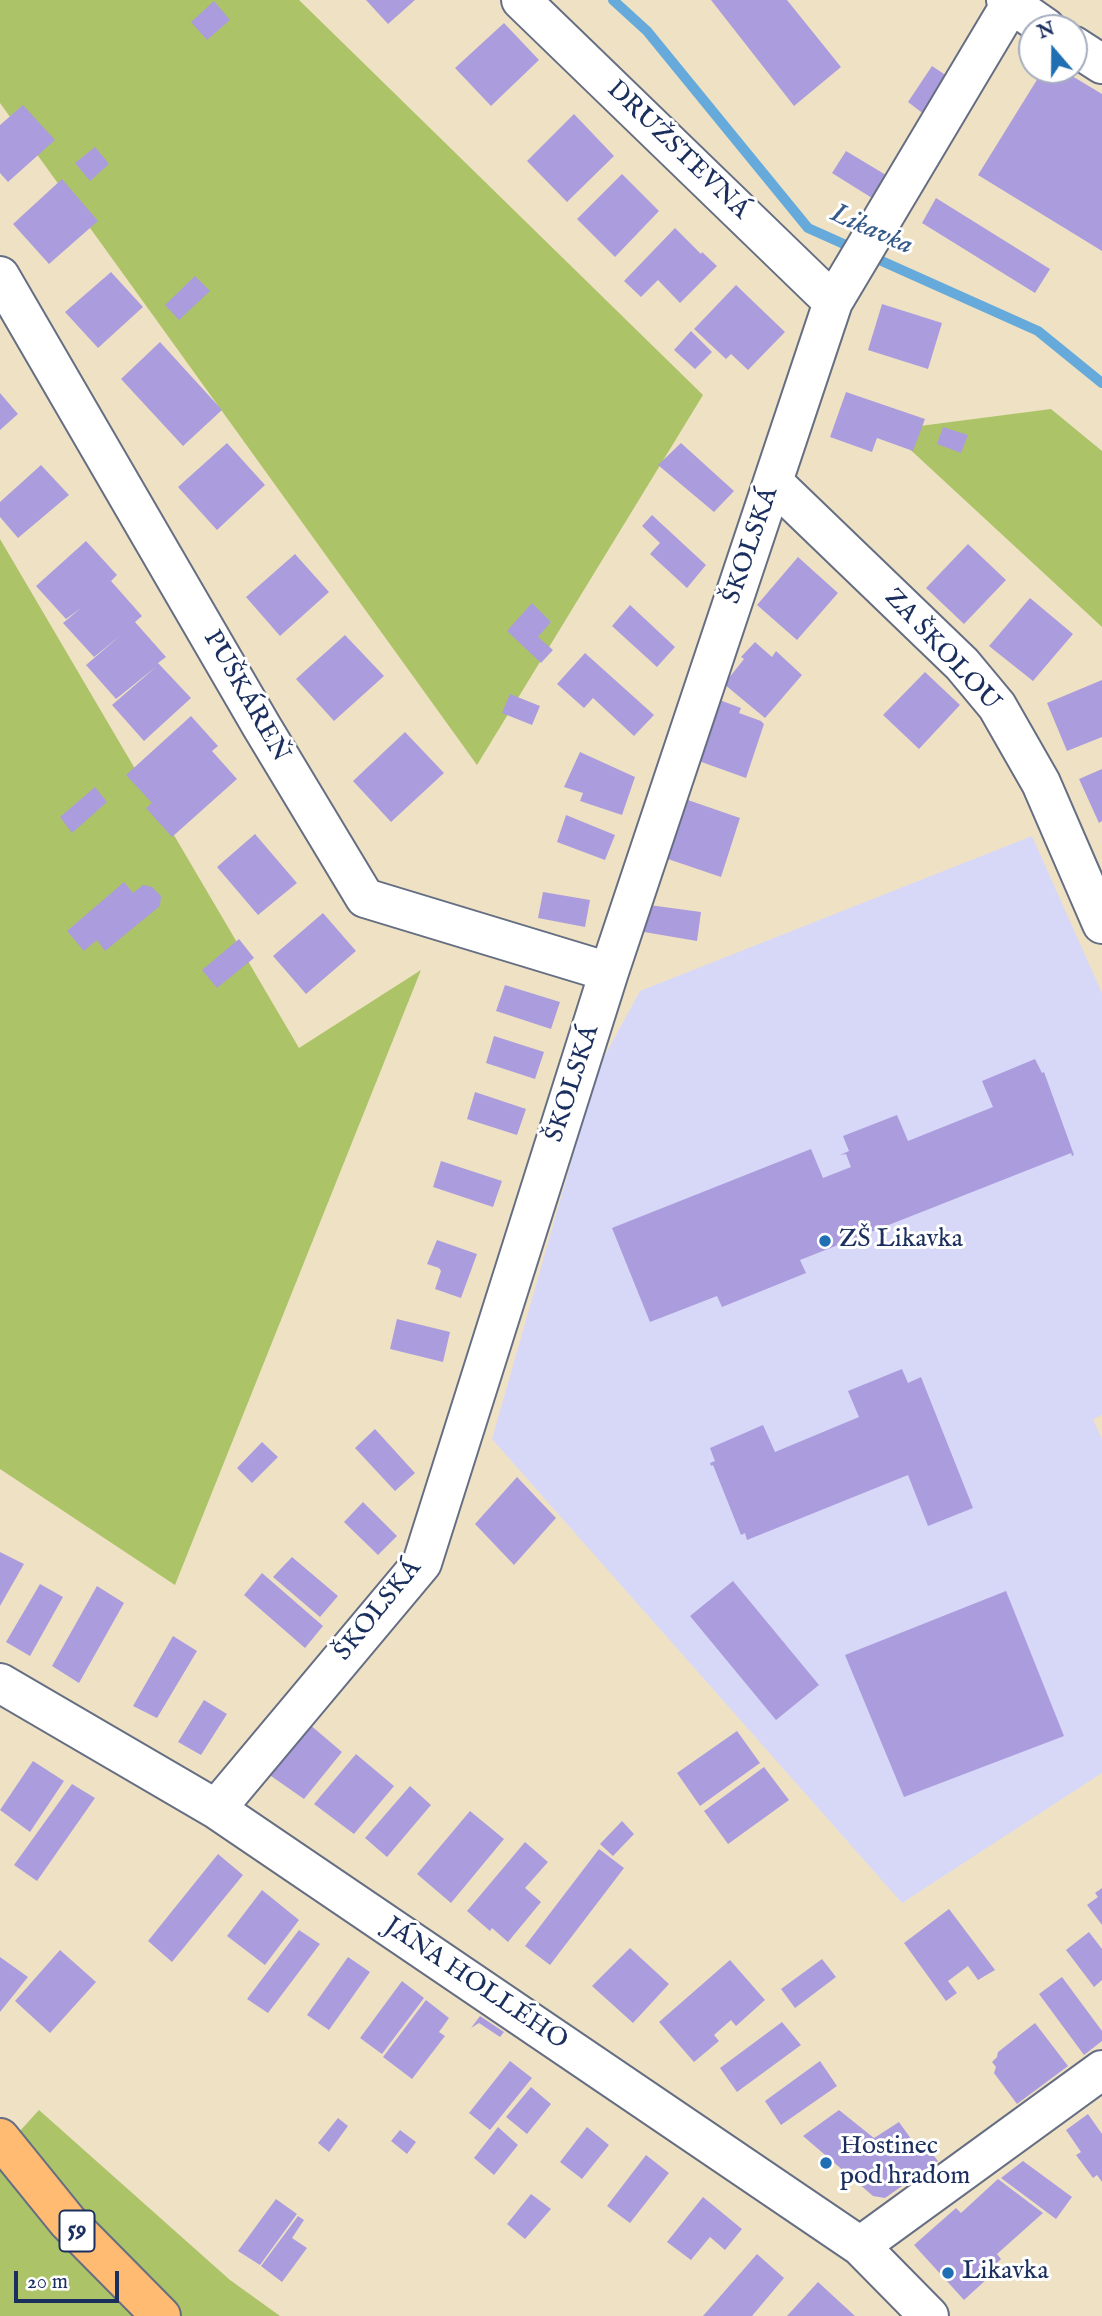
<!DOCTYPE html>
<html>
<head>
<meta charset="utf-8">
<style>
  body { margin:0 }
  #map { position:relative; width:1102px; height:2316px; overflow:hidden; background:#efe2c4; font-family:"IM FELL English",serif }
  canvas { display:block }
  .north { position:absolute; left:1018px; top:14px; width:70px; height:70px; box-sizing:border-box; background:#fff; border:2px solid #a4acbf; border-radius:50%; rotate:340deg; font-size:19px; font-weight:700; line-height:28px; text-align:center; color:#1b2f5e }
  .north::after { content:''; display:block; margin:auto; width:24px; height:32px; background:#1f6fb2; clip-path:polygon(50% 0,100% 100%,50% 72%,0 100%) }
  .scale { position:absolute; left:14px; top:2271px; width:105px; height:32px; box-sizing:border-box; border:4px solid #1b2f5e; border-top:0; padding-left:9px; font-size:21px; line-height:24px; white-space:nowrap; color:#1b2f5e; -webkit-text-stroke:5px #fff; paint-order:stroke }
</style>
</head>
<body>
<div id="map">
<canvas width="1102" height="2316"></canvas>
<div class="north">N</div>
<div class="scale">20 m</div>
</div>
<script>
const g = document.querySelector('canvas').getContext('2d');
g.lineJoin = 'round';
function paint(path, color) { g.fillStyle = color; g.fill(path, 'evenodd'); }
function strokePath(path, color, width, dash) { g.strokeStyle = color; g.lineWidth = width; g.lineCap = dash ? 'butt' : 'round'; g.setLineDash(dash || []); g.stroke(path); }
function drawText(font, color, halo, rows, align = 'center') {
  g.font = font + ' "IM FELL English",serif'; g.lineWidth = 6; g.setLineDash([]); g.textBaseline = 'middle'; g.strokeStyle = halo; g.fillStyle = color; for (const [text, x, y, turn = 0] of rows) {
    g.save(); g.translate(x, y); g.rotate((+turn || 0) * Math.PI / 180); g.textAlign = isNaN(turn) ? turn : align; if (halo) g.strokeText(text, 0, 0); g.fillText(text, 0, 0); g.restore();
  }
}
paint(new Path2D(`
  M 1032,836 L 1102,993 L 1102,1415 L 1093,1419 L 1102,1439 L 1102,1773 L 902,1903 L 492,1439 L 598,1068 L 640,991 Z`), '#d7d7f8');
paint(new Path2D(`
  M 0,0 L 299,0 L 703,395 L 477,765 L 0,103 Z
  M 1051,409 L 1102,451 L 1102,627 L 889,430 Z
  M 0,539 L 299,1048 L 421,970 L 175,1585 L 0,1469 Z
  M 39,2110 L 230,2280 L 280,2316 L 0,2316 L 0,2153 Z`), '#acc368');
strokePath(new Path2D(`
  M 613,0 L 647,31 L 808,228 L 1038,331 L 1102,383`), '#65aada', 10);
paint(new Path2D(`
  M 366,0 L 415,0 L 388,24 Z
  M 711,0 L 787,0 L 841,67 L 794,106 Z
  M 214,1 L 230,20 L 207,40 L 191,22 Z
  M 504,23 L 539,60 L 491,106 L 455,68 Z
  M 932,66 L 950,78 L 925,115 L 908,102 Z
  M 1043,70 L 1062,70 L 1102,94 L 1102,251 L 978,175 Z
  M 23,105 L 55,140 L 8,182 L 0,173 L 0,125 Z
  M 574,114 L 614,156 L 567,202 L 527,161 Z
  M 95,147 L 109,164 L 90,181 L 75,163 Z
  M 846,151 L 886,175 L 872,198 L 832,173 Z
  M 622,174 L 659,211 L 615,257 L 577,219 Z
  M 62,179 L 98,221 L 49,264 L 13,224 Z
  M 936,198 L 1050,269 L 1035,293 L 922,223 Z
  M 675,228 L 701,254 L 702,252 L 717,266 L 680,303 L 658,280 L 641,297 L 624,281 Z
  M 111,272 L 143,307 L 98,348 L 65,312 Z
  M 195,276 L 210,291 L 179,320 L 165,305 Z
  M 736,285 L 785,332 L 748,370 L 731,354 L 726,359 L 694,329 Z
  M 882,304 L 942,323 L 928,369 L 868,350 Z
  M 691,331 L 712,352 L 695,369 L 674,350 Z
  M 160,342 L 222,410 L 183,446 L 121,379 Z
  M 846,392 L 925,419 L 913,451 L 877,438 L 872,452 L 830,437 Z
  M 0,393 L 18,414 L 0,430 Z
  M 943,427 L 968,435 L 961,453 L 937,444 Z
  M 227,443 L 265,485 L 217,530 L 178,487 Z
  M 681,443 L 734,491 L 714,512 L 658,465 Z
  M 41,465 L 69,495 L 18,538 L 0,517 L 0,502 Z
  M 652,515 L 706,565 L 687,588 L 650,554 L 660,543 L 642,526 Z
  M 86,541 L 117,575 L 111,581 L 142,616 L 135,622 L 166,657 L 158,663 L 191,698 L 144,741 L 112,705 L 157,666 L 116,699 L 86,665 L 121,635 L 94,657 L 63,623 L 81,608 L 66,619 L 36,586 Z
  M 968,544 L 1006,580 L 964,624 L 926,588 Z
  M 295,554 L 329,592 L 280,636 L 246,597 Z
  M 798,557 L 838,593 L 797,640 L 757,605 Z
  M 1030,598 L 1073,634 L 1033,681 L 989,646 Z
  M 532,603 L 551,622 L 538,637 L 553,650 L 541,663 L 507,631 Z
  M 630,605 L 675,647 L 657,667 L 612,626 Z
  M 345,635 L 384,676 L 334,721 L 296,679 Z
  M 755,642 L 772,657 L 776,651 L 802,675 L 765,718 L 724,684 L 744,659 L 741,657 Z
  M 585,653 L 654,715 L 634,736 L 593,698 L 584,708 L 557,684 Z
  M 925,672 L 960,705 L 919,749 L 883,715 Z
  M 1102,680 L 1102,737 L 1067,751 L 1047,703 Z
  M 510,694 L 540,706 L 532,725 L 502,713 Z
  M 717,699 L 741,708 L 739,713 L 761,721 L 764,724 L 746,778 L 696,760 Z
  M 191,716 L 218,746 L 212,751 L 237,779 L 172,837 L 146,808 L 152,803 L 126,775 Z
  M 405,732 L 444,773 L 391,822 L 353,781 Z
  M 580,752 L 635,777 L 622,815 L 580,801 L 583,793 L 564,787 Z
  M 1102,769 L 1102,821 L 1099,823 L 1079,779 Z
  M 95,787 L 107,802 L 72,833 L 60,817 Z
  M 685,799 L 740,818 L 721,877 L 665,858 Z
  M 566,815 L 615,835 L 605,860 L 557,842 Z
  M 255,834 L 297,883 L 258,915 L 217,867 Z
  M 124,882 L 133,893 L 143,885 L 152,887 L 161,896 L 160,906 L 105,951 L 97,940 L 84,951 L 67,931 Z
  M 543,892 L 590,900 L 585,927 L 538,918 Z
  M 649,905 L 701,912 L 697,941 L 644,932 Z
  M 323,913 L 356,951 L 306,994 L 273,956 Z
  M 239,939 L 254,958 L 217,988 L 202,970 Z
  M 505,985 L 560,1002 L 551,1029 L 496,1011 Z
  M 494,1036 L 544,1052 L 535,1079 L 486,1063 Z
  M 1035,1059 L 1042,1073 L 1044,1072 L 1074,1155 L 1072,1156 L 1071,1153 L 800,1260 L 806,1273 L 722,1307 L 717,1296 L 650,1322 L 612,1228 L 811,1149 L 823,1178 L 851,1167 L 846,1154 L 840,1155 L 849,1151 L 843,1136 L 897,1115 L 908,1141 L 993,1107 L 982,1081 Z
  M 475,1092 L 526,1109 L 517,1135 L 467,1119 Z
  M 441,1161 L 502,1181 L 493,1207 L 433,1187 Z
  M 437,1240 L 477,1254 L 461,1298 L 435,1289 L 441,1271 L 439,1268 L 427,1264 Z
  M 397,1319 L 450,1332 L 443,1362 L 390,1349 Z
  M 902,1369 L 908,1383 L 921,1377 L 973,1508 L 928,1526 L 908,1475 L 747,1540 L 745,1533 L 741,1535 L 713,1465 L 711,1466 L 710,1463 L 715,1461 L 710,1448 L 763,1425 L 775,1452 L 859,1417 L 848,1391 Z
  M 375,1429 L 415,1473 L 395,1491 L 355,1448 Z
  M 262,1442 L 278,1457 L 252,1483 L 237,1468 Z
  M 517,1477 L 556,1518 L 514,1565 L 475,1524 Z
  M 363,1502 L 397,1536 L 378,1555 L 344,1522 Z
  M 0,1552 L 24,1564 L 0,1606 Z
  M 292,1557 L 338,1596 L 320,1617 L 273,1577 Z
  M 262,1573 L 323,1626 L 305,1648 L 244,1595 Z
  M 733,1581 L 819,1685 L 776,1720 L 690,1616 Z
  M 40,1584 L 63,1597 L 30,1656 L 6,1642 Z
  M 97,1586 L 124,1603 L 79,1683 L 52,1666 Z
  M 1006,1591 L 1064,1736 L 904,1797 L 845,1655 Z
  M 173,1636 L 197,1651 L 157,1718 L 133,1706 Z
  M 204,1700 L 227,1714 L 201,1755 L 178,1742 Z
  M 302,1718 L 342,1752 L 304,1799 L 261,1769 Z
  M 737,1731 L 760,1763 L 700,1806 L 677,1773 Z
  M 356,1754 L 394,1786 L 354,1834 L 314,1804 Z
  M 33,1761 L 64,1781 L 30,1832 L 0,1810 Z
  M 764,1767 L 789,1800 L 728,1844 L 704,1811 Z
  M 72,1784 L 95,1798 L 37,1881 L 14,1865 Z
  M 410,1786 L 431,1805 L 387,1857 L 365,1838 Z
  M 470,1811 L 504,1839 L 451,1903 L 417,1874 Z
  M 622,1821 L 634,1834 L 613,1856 L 600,1844 Z
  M 525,1842 L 548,1862 L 525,1888 L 541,1902 L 508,1942 L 492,1928 L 490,1931 L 467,1911 Z
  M 599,1849 L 624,1868 L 550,1965 L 525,1946 Z
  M 218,1854 L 243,1875 L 172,1962 L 148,1941 Z
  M 1102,1888 L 1102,1925 L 1087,1905 L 1098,1897 L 1095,1893 Z
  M 262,1890 L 299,1920 L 265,1965 L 227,1936 Z
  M 949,1909 L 995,1970 L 978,1980 L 968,1966 L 948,1981 L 957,1993 L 946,2001 L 904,1943 Z
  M 299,1930 L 320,1944 L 268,2013 L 247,1999 Z
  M 1089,1932 L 1102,1949 L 1102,1980 L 1094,1987 L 1066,1950 Z
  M 630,1948 L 669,1984 L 633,2023 L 592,1986 Z
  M 60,1950 L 96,1982 L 50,2033 L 15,2001 Z
  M 0,1957 L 28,1977 L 0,2012 Z
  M 348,1957 L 370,1972 L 329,2030 L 307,2015 Z
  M 822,1959 L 836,1977 L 795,2008 L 781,1989 Z
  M 730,1960 L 765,2000 L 736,2026 L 731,2020 L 714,2035 L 719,2041 L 694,2062 L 659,2022 Z
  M 1062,1977 L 1102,2031 L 1102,2041 L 1084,2055 L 1039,1994 Z
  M 402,1981 L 424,1998 L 382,2054 L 360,2038 Z
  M 426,2000 L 449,2018 L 439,2032 L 445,2036 L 412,2079 L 383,2057 Z
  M 480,2016 L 504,2032 L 500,2037 L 479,2023 L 471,2028 Z
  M 782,2022 L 801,2045 L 737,2092 L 720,2068 Z
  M 1035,2023 L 1068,2066 L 1017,2104 L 994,2073 L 996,2067 L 992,2062 L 997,2057 L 998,2052 Z
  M 510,2061 L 532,2078 L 490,2130 L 469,2113 Z
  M 820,2061 L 837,2086 L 781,2125 L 765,2101 Z
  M 531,2087 L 551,2104 L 527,2134 L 506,2117 Z
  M 839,2110 L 874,2138 L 899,2122 L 914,2143 L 920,2138 L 938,2161 L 885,2198 L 873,2196 L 803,2136 Z
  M 1088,2114 L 1102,2134 L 1102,2182 L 1097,2175 L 1093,2178 L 1076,2155 L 1081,2152 L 1066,2130 Z
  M 338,2118 L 348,2126 L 329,2152 L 318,2143 Z
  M 498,2127 L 518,2145 L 494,2175 L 474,2158 Z
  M 587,2127 L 609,2145 L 582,2179 L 560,2162 Z
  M 400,2130 L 416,2142 L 407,2154 L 391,2141 Z
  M 646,2155 L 669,2173 L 630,2223 L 607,2206 Z
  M 1023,2161 L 1072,2197 L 1056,2219 L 1001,2178 Z
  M 998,2179 L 1043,2213 L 997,2254 L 1001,2259 L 984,2275 L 987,2279 L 964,2300 L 914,2245 L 956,2208 L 961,2213 Z
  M 531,2194 L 551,2209 L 525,2239 L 507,2224 Z
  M 703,2197 L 742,2229 L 725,2250 L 710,2237 L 691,2260 L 667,2242 Z
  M 276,2199 L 297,2214 L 260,2265 L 238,2251 Z
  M 298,2216 L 304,2220 L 292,2238 L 307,2248 L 282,2282 L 261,2266 Z
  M 757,2254 L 784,2278 L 752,2316 L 703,2316 Z
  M 818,2282 L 855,2316 L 787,2316 Z`), '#ab9ddd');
const minor = new Path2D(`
  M 521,0 L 833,302
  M 1006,0 L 1046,28
  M 1074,46 L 1102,64
  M 0,276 L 262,727 L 365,898 L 609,972
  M 774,483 L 962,664 L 997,706 L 1041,783 L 1102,924
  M 0,1683 L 216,1809 L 860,2246 L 929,2316
  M 216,1809 L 422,1563 L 609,972 L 833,302 L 1013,0
  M 860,2246 L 1102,2070`);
const major = new Path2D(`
  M 0,2138 L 68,2222 L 161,2316`);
strokePath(minor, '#656e82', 42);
strokePath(major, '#656e82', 42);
strokePath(minor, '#fff', 38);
strokePath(major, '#febb71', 38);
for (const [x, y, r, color] of [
  [825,1241,7,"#1f6fb2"],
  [826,2163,7,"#1f6fb2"],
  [948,2273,7,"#1f6fb2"]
]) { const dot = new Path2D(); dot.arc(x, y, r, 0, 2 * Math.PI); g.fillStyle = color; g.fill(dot); strokePath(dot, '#fff', 2.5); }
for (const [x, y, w] of [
  [77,2231,35]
]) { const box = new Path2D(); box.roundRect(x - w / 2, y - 20.5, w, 41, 5); g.fillStyle = '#fff'; g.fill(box); strokePath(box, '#1b2f5e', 2); }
drawText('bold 24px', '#1b2f5e', null, [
  ["59",77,2231]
]);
drawText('26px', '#1b2f5e', '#fff', [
  ["DRUŽSTEVNÁ",677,151,44],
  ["ŠKOLSKÁ",752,546,-71],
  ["ZA ŠKOLOU",941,651,47],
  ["PUŠKÁREŇ",245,697,60],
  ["ŠKOLSKÁ",574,1084,-72],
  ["ŠKOLSKÁ",379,1611,-51],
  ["JÁNA HOLLÉHO",475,1985,34]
]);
drawText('26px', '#1b2f5e', '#fff', [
  ["ZŠ Likavka",839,1241],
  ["Hostinec",840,2148],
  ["pod hradom",840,2178],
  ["Likavka",962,2273]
], 'left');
drawText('italic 28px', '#355a89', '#fff', [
  ["Likavka",871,231,24]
]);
</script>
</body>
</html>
